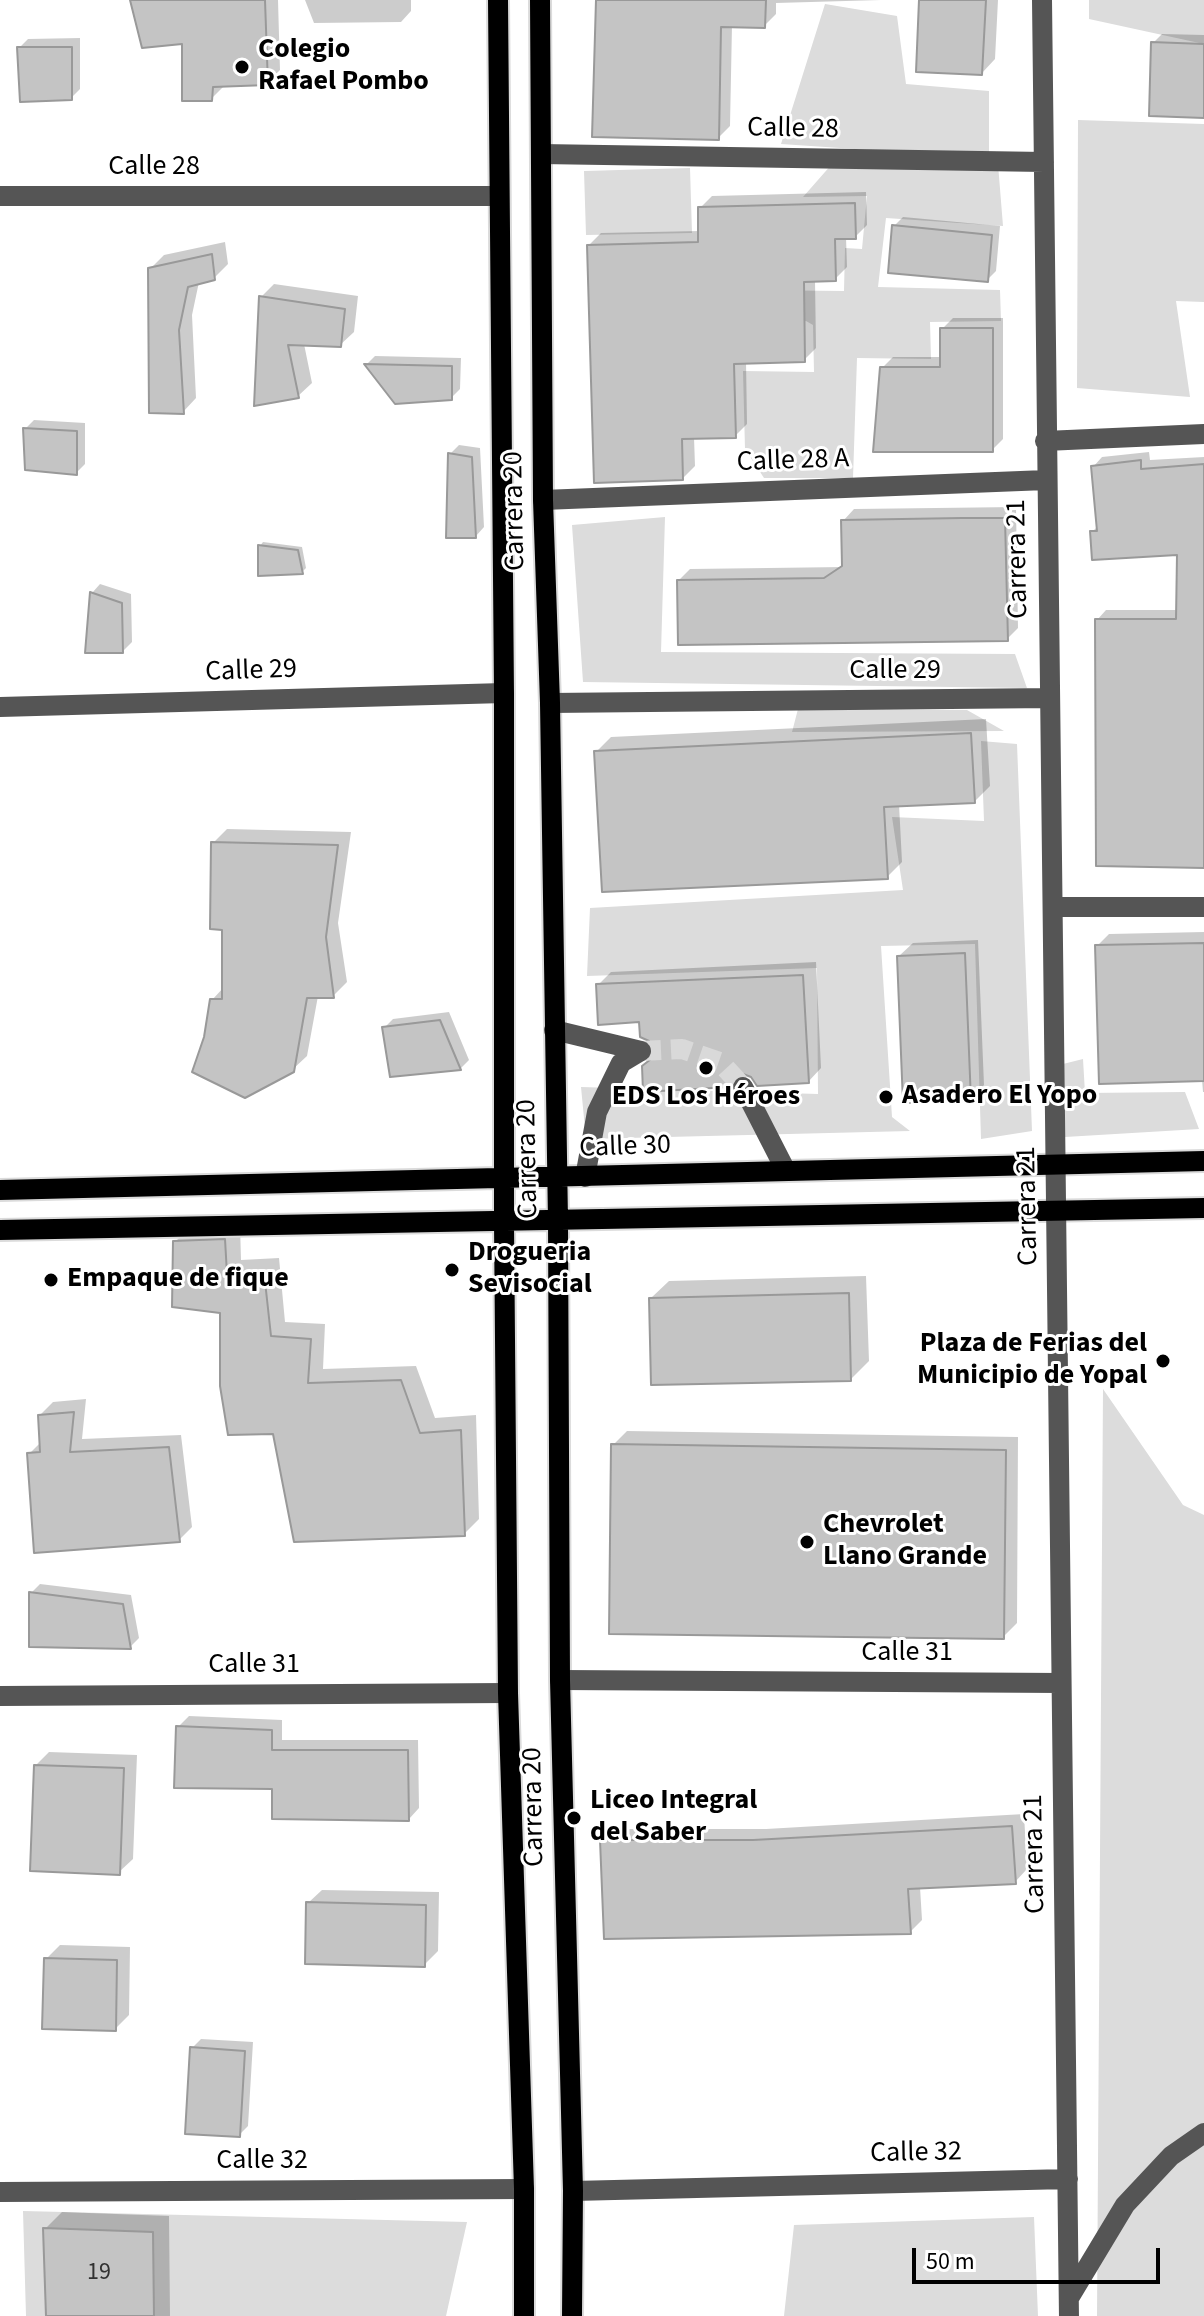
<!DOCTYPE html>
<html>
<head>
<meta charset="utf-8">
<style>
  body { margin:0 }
  #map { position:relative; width:1204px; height:2316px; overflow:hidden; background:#fff; font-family:"Source Sans 3",sans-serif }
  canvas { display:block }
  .scale { position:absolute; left:912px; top:2248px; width:248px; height:36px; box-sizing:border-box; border:4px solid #000; border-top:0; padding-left:10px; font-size:24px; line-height:28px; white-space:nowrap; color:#000; -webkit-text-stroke:6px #fff; paint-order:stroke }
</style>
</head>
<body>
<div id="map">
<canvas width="1204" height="2316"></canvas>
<div class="scale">50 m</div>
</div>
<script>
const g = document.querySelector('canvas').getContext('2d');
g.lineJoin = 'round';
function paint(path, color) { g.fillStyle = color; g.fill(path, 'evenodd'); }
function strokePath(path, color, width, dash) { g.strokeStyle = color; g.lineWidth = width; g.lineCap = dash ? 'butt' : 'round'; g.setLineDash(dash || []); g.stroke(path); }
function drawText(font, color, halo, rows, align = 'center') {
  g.font = font + ' "Source Sans 3",sans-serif'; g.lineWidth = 6; g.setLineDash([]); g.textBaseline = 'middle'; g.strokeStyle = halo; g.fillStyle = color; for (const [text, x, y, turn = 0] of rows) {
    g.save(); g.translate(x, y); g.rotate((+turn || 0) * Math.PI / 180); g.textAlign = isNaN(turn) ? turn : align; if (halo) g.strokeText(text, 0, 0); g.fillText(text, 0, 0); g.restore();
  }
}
paint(new Path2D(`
  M 1089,0 L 1204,0 L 1204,44 L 1089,19 Z
  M 825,4 L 897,16 L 906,84 L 989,91 L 989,158 L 781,144 Z
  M 1078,120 L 1204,124 L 1204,302 L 1176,301 L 1190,397 L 1077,388 Z
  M 832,164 L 998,164 L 1003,226 L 886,218 L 878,287 L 1000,290 L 1001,321 L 930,322 L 931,359 L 857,358 L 853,478 L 764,478 L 745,449 L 743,371 L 814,372 L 813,325 L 806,321 L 748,323 L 745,290 L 844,291 L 845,248 L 862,249 L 867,196 L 803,197 Z
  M 690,168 L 692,233 L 586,235 L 584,171 Z
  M 665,517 L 661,652 L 1015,654 L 1027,688 L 583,682 L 572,525 Z
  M 798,709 L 967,710 L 1004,731 L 792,732 Z
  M 981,741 L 1017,744 L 1032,1131 L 981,1139 L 975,944 L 881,946 L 892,1117 L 910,1131 L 586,1139 L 581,1087 L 818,1094 L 817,968 L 587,976 L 590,908 L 903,890 L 892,817 L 984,821 Z
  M 1083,1059 L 1085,1093 L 1185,1092 L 1199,1129 L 1065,1137 L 1063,1064 Z
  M 1103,1389 L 1183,1505 L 1204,1515 L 1204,2316 L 1097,2316 Z
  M 23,2211 L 467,2222 L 446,2316 L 26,2316 Z
  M 1034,2217 L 1038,2316 L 784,2316 L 794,2225 Z`), '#dcdcdc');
paint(new Path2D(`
  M 132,0 L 278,0 L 280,70 L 267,83 L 224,86 L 211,99 L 184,42 Z
  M 305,0 L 411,0 L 411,11 L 401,22 L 314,23 Z
  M 596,0 L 881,0 L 776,3 L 776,14 L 764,26 L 732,25 L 730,126 L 718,138 L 594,135 Z
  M 921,0 L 998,0 L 995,59 L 982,73 Z
  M 1162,34 L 1204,35 L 1204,114 L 1153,43 Z
  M 80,38 L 80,89 L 71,98 L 19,48 L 28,39 Z
  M 866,192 L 867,225 L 855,237 L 846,237 L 847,267 L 835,279 L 815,280 L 816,348 L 804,360 L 746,361 L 747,424 L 735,436 L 694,437 L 695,466 L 682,479 L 589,245 L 601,233 L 700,231 L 700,208 L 712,196 Z
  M 903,217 L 1000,226 L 996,271 L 987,280 L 894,226 Z
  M 225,242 L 228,264 L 214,278 L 199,282 L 192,315 L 196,398 L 183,412 L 150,269 L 164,255 Z
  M 274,284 L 358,296 L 354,332 L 340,345 L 304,344 L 312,383 L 298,396 L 261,297 Z
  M 953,318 L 1003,318 L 1003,439 L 992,450 L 882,368 L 893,357 L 942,357 L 942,329 Z
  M 375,356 L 461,358 L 460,389 L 451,398 L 367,364 Z
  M 34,420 L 85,423 L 85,464 L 76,473 L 25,429 Z
  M 459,445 L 480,448 L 484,527 L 476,536 L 450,454 Z
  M 1149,452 L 1150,460 L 1204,457 L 1204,866 L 1097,620 L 1106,610 L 1179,610 L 1179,553 L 1092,532 L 1099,525 L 1093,467 L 1102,457 Z
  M 1016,507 L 1018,628 L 1007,639 L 679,580 L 690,569 L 844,567 L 843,521 L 854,509 Z
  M 263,542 L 302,547 L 306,568 L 302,572 L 260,546 Z
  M 100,584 L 131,594 L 132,642 L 123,651 L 92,593 Z
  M 986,719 L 990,786 L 975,801 L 899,804 L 902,862 L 887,877 L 596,752 L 611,737 Z
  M 227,829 L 351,832 L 338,923 L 347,982 L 333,996 L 318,996 L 307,1056 L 292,1070 L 206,1038 L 212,1000 L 224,987 L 224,928 L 213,843 Z
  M 1204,932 L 1204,1092 L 1203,1092 L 1202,1079 L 1097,946 L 1109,934 Z
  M 978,940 L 984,1085 L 971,1099 L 899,956 L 913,943 Z
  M 816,962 L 821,1068 L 808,1082 L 743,1072 L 729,1085 L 654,1056 L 656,1050 L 641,1020 L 598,985 L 611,972 Z
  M 449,1012 L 469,1060 L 460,1069 L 384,1028 L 393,1019 Z
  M 240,1225 L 241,1260 L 279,1258 L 285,1322 L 325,1324 L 323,1369 L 416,1366 L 435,1418 L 476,1415 L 479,1519 L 464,1534 L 275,1432 L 222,1311 L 175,1242 L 190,1227 Z
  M 866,1276 L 869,1361 L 851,1379 L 651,1298 L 669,1281 Z
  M 86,1399 L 82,1439 L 181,1435 L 192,1527 L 179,1540 L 29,1454 L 41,1442 L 40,1415 L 53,1402 Z
  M 627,1431 L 1018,1437 L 1017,1623 L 1003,1637 L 613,1445 Z
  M 40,1584 L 131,1595 L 139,1638 L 130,1647 L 31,1593 Z
  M 189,1716 L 282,1720 L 282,1740 L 418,1740 L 419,1808 L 409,1819 L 274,1787 L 178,1727 Z
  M 49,1752 L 137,1755 L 133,1859 L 119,1872 L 36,1765 Z
  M 1024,1814 L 1027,1869 L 1015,1882 L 920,1887 L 922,1920 L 910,1932 L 602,1841 L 614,1829 L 766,1829 Z
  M 322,1890 L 439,1892 L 438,1951 L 424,1965 L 308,1903 Z
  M 60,1945 L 130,1947 L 129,2015 L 115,2029 L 46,1959 Z
  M 201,2039 L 253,2042 L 248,2126 L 239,2135 L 192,2048 Z
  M 62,2212 L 169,2216 L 170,2316 L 48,2316 L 45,2229 Z`), '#0003');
const building = new Path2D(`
  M 130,0 L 265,0 L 268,85 L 213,87 L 212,101 L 182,101 L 182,44 L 142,48 Z
  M 596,0 L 766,0 L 765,28 L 721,27 L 719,140 L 592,137 Z
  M 919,0 L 986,0 L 982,75 L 916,72 Z
  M 1151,42 L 1204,44 L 1204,118 L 1149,116 Z
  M 17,47 L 72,47 L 72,100 L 20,102 Z
  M 855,203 L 856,239 L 835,239 L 836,281 L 804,282 L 805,362 L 734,364 L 736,438 L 682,439 L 683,480 L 594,483 L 587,245 L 698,242 L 698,207 Z
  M 892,225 L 992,235 L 988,282 L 888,273 Z
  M 212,254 L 215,280 L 188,287 L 179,330 L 184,414 L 149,413 L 148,268 Z
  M 259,296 L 345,309 L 341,347 L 288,345 L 299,398 L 254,406 Z
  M 940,328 L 993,328 L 993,452 L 873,452 L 880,367 L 940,367 Z
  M 364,364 L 452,366 L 452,400 L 395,404 Z
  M 23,428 L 77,431 L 77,475 L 25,470 Z
  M 448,453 L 472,457 L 476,538 L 446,538 Z
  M 1141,460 L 1141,469 L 1204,464 L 1204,868 L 1096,866 L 1095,619 L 1176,619 L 1177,555 L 1092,560 L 1090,531 L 1097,531 L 1091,466 Z
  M 962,518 L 1005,518 L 1008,641 L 678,645 L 677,580 L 824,578 L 842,566 L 841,520 Z
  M 258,545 L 298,550 L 303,574 L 258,576 Z
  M 90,592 L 122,603 L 123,653 L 85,653 Z
  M 971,733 L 975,803 L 884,807 L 888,879 L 602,892 L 594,751 Z
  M 211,842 L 338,845 L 326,937 L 334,998 L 307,998 L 294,1072 L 245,1098 L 192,1072 L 204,1037 L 210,999 L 222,999 L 222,930 L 210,929 Z
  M 1204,943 L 1204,1081 L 1099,1084 L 1095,945 Z
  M 965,953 L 971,1101 L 903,1103 L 897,956 Z
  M 803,975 L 809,1083 L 757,1086 L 751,1077 L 743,1074 L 733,1079 L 730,1087 L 643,1092 L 642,1066 L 651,1059 L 654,1050 L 649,1041 L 640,1037 L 639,1022 L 598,1025 L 596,984 Z
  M 440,1020 L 461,1070 L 390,1077 L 382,1027 Z
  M 225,1239 L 227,1274 L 264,1272 L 271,1336 L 311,1339 L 308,1383 L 401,1380 L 420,1433 L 461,1430 L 465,1536 L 294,1542 L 273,1434 L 228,1435 L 220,1386 L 220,1313 L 172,1307 L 173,1241 Z
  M 849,1293 L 851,1381 L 651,1385 L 649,1298 Z
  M 74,1412 L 70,1452 L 169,1447 L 180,1542 L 34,1553 L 27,1453 L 40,1452 L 38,1415 Z
  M 611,1444 L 1006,1450 L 1004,1639 L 609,1634 Z
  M 29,1592 L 123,1604 L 131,1649 L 29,1647 Z
  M 176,1726 L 272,1730 L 272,1750 L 408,1750 L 409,1821 L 272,1819 L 272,1789 L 174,1788 Z
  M 34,1765 L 124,1768 L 120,1875 L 30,1871 Z
  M 1012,1826 L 1016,1884 L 908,1889 L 911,1934 L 604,1939 L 600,1840 L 753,1840 Z
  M 306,1902 L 426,1905 L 425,1967 L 305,1964 Z
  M 44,1958 L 117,1960 L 116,2031 L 42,2029 Z
  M 190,2047 L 245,2051 L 240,2137 L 185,2134 Z
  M 43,2228 L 153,2232 L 154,2316 L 46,2316 Z`);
paint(building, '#c4c4c4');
strokePath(building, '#999', 2);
strokePath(new Path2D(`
  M 641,1051 L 682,1049 L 720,1062 L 743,1087`), '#d9d9d9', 20, [20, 10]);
const major = new Path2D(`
  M 498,0 L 504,693 L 504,1222 L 508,1693 L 524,2189 L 524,2316
  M 540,0 L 543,500 L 550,703 L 558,1221 L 560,1680 L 573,2191 L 572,2316
  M 0,1190 L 1204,1161
  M 0,1230 L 1204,1208`);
strokePath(major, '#dbdbdb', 24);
strokePath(new Path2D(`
  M 1042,0 L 1069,2316
  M 541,154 L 1044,162
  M 0,196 L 499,196
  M 1045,441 L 1204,434
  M 543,500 L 1046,480
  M 550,703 L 1050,698
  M 0,707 L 504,693
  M 1053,907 L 1204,907
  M 554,1030 L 641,1051
  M 743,1087 L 786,1171
  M 585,1177 L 597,1112 L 621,1063 L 641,1051
  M 560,1680 L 1061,1683
  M 0,1696 L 508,1693
  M 573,2191 L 1068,2179
  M 0,2192 L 524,2189
  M 1069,2298 L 1125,2205 L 1171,2156 L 1204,2133`), '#555', 20);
strokePath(major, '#000', 20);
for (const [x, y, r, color] of [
  [242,67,8,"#000"],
  [706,1068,8,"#000"],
  [886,1097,8,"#000"],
  [452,1270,8,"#000"],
  [51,1280,8,"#000"],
  [1163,1361,8,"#000"],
  [807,1542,8,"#000"],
  [574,1818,8,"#000"]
]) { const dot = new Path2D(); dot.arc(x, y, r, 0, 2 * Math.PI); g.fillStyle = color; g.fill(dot); strokePath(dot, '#fff', 3); }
drawText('24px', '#313131', null, [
  ["19",99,2274]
]);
drawText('bold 28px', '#000', '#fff', [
  ["Colegio",258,51],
  ["Rafael Pombo",258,83],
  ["Asadero El Yopo",902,1097],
  ["EDS Los Héroes",706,1098,"center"],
  ["Drogueria",468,1254],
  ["Sevisocial",468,1286],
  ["Empaque de fique",67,1280],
  ["Plaza de Ferias del",1147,1345,"right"],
  ["Municipio de Yopal",1147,1377,"right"],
  ["Chevrolet",823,1526],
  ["Llano Grande",823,1558],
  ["Liceo Integral",590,1802],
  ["del Saber",590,1834]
], 'left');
drawText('28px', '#000', '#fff', [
  ["Calle 28",793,130,1],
  ["Calle 28",154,168],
  ["Calle 28 A",793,462,-2],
  ["Carrera 20",516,511,-91],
  ["Carrera 21",1019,559,-91],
  ["Calle 29",251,672,-2],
  ["Calle 29",895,672],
  ["Calle 30",625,1148,-2],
  ["Carrera 20",529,1159,-91],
  ["Carrera 21",1029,1206,-91],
  ["Calle 31",907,1654],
  ["Calle 31",254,1666],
  ["Carrera 20",535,1807,-91],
  ["Carrera 21",1036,1854,-91],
  ["Calle 32",916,2154,-1],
  ["Calle 32",262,2162]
]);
</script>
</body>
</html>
